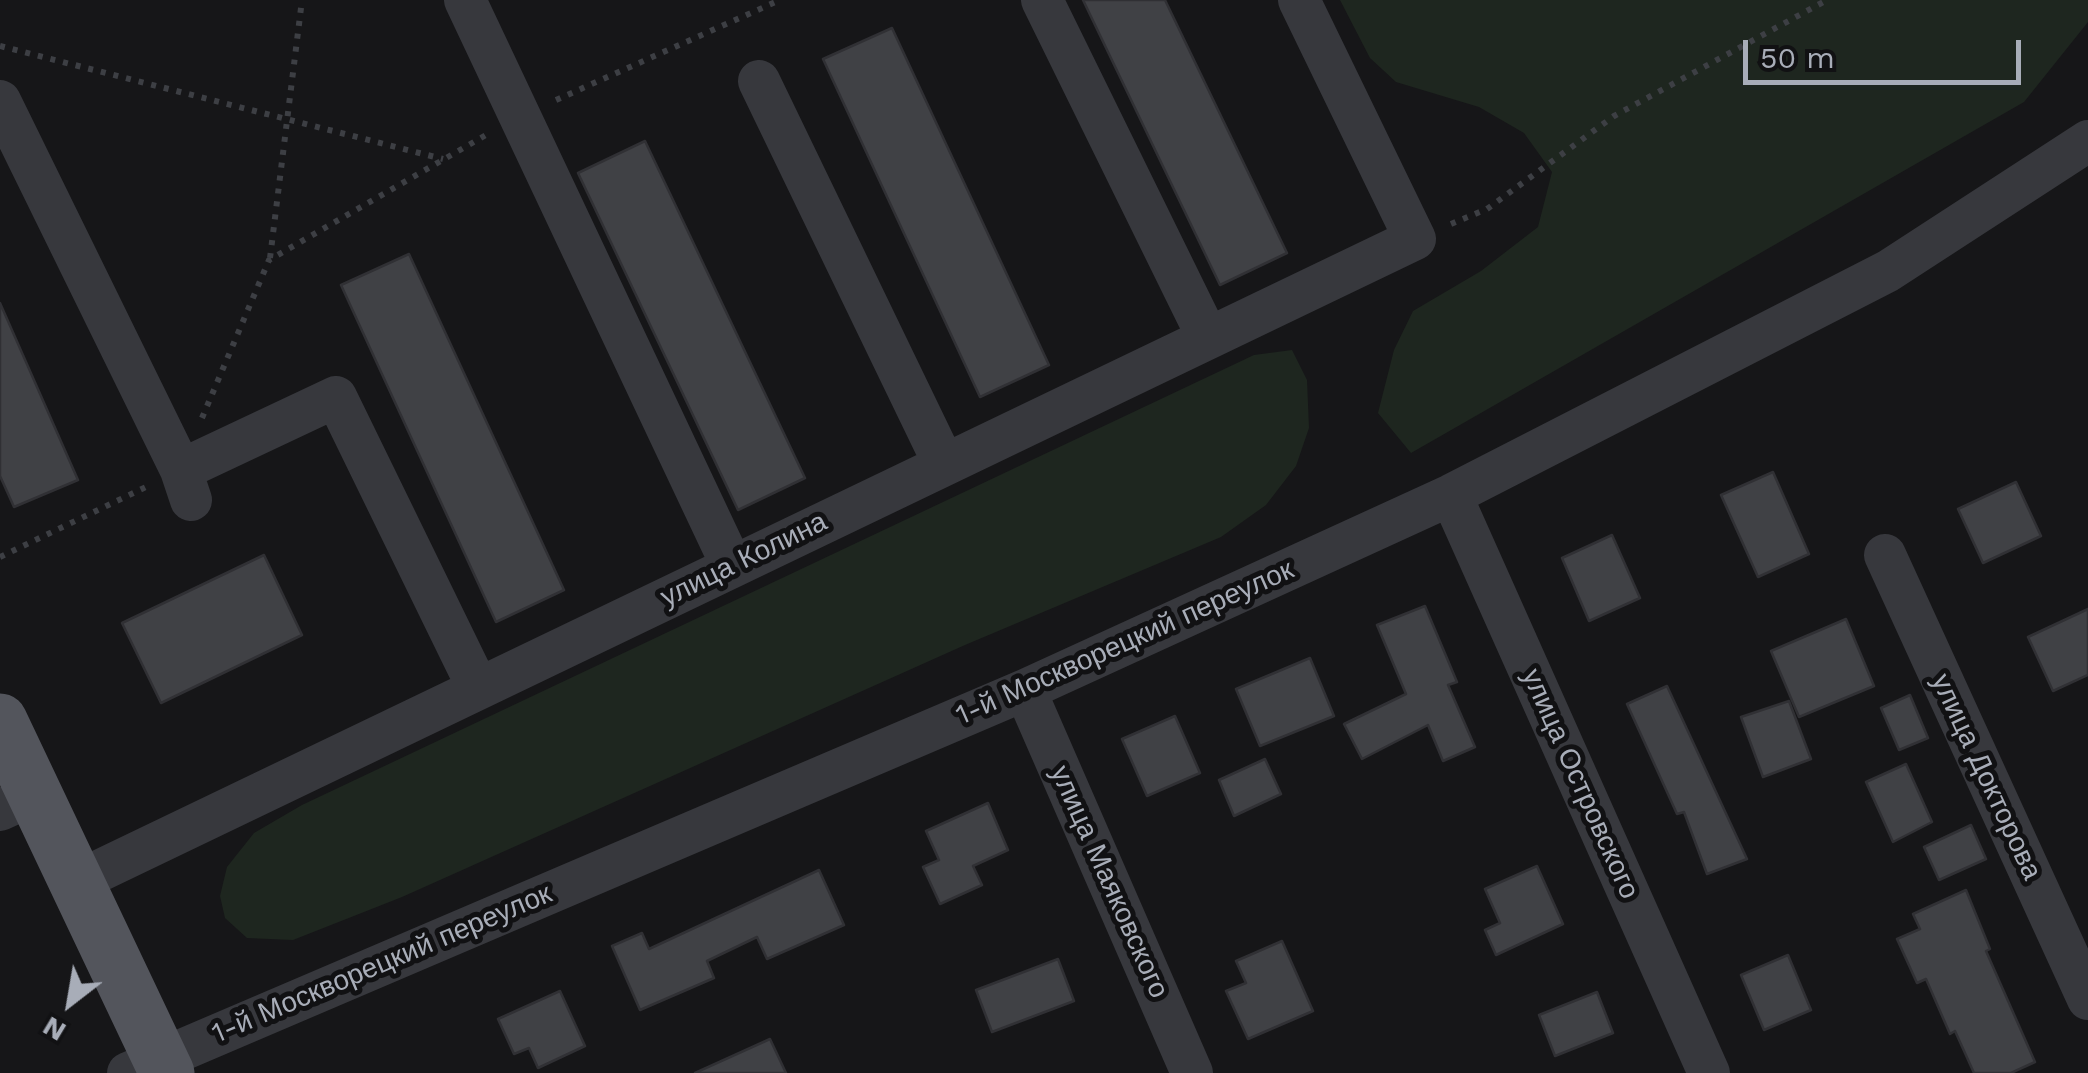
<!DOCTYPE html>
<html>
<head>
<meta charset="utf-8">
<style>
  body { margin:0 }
  #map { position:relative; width:2088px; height:1073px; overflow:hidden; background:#161618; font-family:"Work Sans",sans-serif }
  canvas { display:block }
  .north { position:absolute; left:20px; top:953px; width:100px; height:100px; -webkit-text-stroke:8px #111113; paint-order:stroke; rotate:211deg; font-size:28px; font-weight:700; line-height:40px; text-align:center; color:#a8adb8 }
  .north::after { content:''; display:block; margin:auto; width:35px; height:45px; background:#a8adb8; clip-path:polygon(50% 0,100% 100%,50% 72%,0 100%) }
  .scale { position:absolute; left:1743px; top:40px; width:278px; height:45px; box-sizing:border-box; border:5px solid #a8adb8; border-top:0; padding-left:12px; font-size:30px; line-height:35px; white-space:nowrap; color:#a8adb8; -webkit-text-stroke:8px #111113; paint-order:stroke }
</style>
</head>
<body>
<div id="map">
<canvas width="2088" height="1073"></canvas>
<div class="north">N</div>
<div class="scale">50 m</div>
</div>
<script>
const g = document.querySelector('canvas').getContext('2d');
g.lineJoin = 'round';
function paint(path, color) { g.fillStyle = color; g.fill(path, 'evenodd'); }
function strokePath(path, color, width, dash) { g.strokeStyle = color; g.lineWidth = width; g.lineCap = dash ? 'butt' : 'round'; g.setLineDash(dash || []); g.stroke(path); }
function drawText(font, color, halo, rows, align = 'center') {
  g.font = font + ' "Work Sans",sans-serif'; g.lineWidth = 10; g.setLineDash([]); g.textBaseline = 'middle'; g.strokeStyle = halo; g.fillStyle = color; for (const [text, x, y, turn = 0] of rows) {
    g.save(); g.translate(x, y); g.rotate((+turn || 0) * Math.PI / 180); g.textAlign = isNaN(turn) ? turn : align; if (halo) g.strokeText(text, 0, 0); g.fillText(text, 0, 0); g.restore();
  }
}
paint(new Path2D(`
  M 1340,0 L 2088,0 L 2088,22 L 2024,102 L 1411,453 L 1378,413 L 1394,350 L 1413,311 L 1481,271 L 1538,227 L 1552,172 L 1524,133 L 1479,107 L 1396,82 L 1370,58 Z
  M 1292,350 L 1307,380 L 1309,428 L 1296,466 L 1266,505 L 1221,537 L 965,645 L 402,897 L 293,940 L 247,938 L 225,918 L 220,896 L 227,867 L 254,833 L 302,805 L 1254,355 Z`), '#1e261f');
const building = new Path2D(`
  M 1083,0 L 1165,0 L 1287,253 L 1220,285 Z
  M 892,28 L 1049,365 L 980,397 L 823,59 Z
  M 645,141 L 805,478 L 738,510 L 578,173 Z
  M 409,254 L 564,590 L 496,622 L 341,285 Z
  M 0,303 L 78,480 L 14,507 L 0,476 Z
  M 1773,472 L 1809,554 L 1758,577 L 1721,495 Z
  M 2016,482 L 2041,536 L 1983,563 L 1958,509 Z
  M 1612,535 L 1640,598 L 1589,621 L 1562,558 Z
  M 264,555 L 302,635 L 161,703 L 122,623 Z
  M 1425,606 L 1457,682 L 1448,685 L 1475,747 L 1443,761 L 1428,725 L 1362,759 L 1344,724 L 1406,694 L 1377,625 Z
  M 2088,609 L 2088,675 L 2053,691 L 2028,637 Z
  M 1846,619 L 1874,686 L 1799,717 L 1771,651 Z
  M 1310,658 L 1334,716 L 1260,746 L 1236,689 Z
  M 1667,686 L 1747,859 L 1707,874 L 1684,812 L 1677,814 L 1627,704 Z
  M 1910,695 L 1928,738 L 1899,750 L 1881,708 Z
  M 1789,701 L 1811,759 L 1763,777 L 1741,717 Z
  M 1175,716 L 1200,773 L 1147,796 L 1122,739 Z
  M 1265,759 L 1281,794 L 1234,816 L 1219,780 Z
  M 1906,764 L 1932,822 L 1893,842 L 1866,782 Z
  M 988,803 L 1008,850 L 973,866 L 982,885 L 940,904 L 923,867 L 939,860 L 926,831 Z
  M 1971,825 L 1986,859 L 1939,880 L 1924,847 Z
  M 1537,866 L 1563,924 L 1496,955 L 1485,930 L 1500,923 L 1485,889 Z
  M 819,870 L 844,925 L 767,959 L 757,937 L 707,961 L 714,978 L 640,1010 L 612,946 L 642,933 L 649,949 Z
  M 1966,890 L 1990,949 L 1986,951 L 2035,1062 L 2011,1073 L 1974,1073 L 1955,1031 L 1950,1034 L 1926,979 L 1917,983 L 1897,939 L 1920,929 L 1913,914 Z
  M 1282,941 L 1313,1011 L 1248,1039 L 1226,991 L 1246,983 L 1236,961 Z
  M 1788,955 L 1811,1010 L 1764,1030 L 1741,975 Z
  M 1058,959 L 1074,1001 L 992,1032 L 976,990 Z
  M 560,991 L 585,1046 L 538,1068 L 529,1048 L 514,1054 L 498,1019 Z
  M 1597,992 L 1613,1033 L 1555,1056 L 1539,1015 Z
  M 770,1039 L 786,1073 L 695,1073 Z`);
paint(building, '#404145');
strokePath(building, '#303034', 2.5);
strokePath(new Path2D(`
  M 0,46 L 443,159
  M 556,100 L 780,0
  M 1451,224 L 1487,209 L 1614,116 L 1827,0
  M 270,258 L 302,0
  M 202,418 L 269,260 L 486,135
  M 0,557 L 148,486`), '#3d3f44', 6, [5, 8]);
strokePath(new Path2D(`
  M 465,0 L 732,566
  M 1042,0 L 1208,338
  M 759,81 L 944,464
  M 0,101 L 181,470
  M 1451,495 L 1709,1073
  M 191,500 L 181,470 L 336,397 L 478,688
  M 1885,555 L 2088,999
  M 1025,690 L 1192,1073
  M 0,810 L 37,793
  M 74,883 L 1415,239 L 1299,0
  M 128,1073 L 1025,690 L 1451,495 L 1888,271 L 2088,141`), '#37383d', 42);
strokePath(new Path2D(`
  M 0,721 L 167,1073`), '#53555c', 55);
drawText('28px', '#a8adb8', '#111113', [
  ["улица Колина",744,560,-26],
  ["1-й Москворецкий переулок",1125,643,-24],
  ["улица Докторова",1986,777,65],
  ["улица Островского",1580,784,66],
  ["улица Маяковского",1109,882,66],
  ["1-й Москворецкий переулок",382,964,-23]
]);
</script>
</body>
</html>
